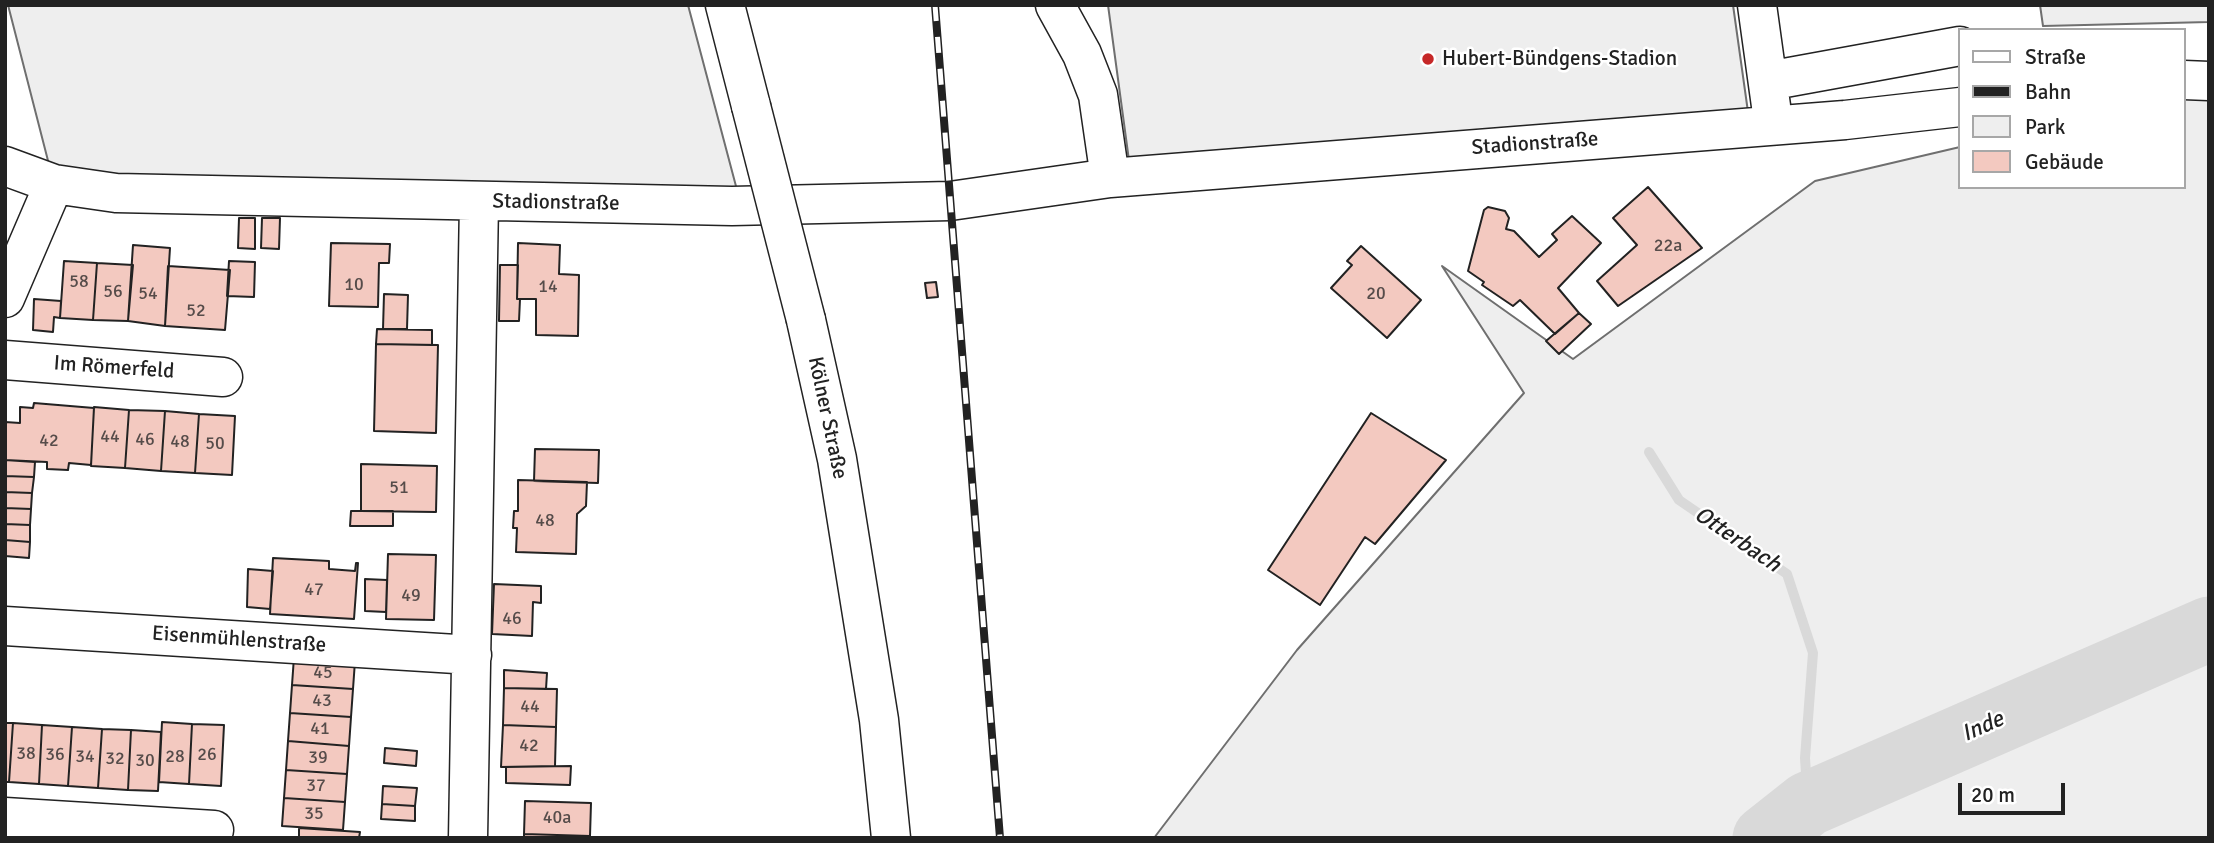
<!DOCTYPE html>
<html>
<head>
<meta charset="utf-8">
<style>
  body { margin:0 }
  #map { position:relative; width:2214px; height:843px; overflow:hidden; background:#fff; font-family:Signika,sans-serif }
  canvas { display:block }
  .frame { position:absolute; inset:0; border:7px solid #222; pointer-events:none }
  .legend { position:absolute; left:1958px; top:28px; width:228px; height:161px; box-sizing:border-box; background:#fff; border:2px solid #a7a7a7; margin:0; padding:9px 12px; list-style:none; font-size:21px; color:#222 }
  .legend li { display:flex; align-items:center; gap:14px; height:35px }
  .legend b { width:35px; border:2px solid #a7a7a7 }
  .scale { position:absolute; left:1958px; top:783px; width:107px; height:32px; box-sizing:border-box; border:4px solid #222; border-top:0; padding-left:9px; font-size:21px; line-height:24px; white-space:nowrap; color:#222; -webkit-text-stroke:5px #fff; paint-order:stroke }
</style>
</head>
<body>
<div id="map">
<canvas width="2214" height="843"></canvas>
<div class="frame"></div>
<ul class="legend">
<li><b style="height:9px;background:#fff"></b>Straße</li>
<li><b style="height:9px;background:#222"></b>Bahn</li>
<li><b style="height:19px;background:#eee"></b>Park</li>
<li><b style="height:19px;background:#f3c9c0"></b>Gebäude</li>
</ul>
<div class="scale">20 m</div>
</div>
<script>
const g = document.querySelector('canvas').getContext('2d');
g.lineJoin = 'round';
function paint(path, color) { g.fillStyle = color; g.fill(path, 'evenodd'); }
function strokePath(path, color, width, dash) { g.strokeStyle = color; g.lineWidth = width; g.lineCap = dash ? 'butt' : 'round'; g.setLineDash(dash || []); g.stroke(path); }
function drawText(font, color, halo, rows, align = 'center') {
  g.font = font + ' Signika,sans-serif'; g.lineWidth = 5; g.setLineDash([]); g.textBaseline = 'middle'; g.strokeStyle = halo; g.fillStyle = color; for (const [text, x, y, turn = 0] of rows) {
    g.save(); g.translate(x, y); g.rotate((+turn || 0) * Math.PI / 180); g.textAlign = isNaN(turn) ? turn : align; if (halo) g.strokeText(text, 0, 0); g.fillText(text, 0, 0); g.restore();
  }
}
const green = new Path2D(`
  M 8,5 L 688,5 L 737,190 L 54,184 Z
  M 1108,5 L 1733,5 L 1748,112 L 1130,168 Z
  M 2040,5 L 2209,5 L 2209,22 L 2043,26 Z
  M 2209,94 L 2209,838 L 1154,838 L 1297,650 L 1524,393 L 1442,266 L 1573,359 L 1815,181 L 1960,147 L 1960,187 L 2184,187 L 2184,96 Z`);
paint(green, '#eee');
strokePath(green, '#6f6f6f', 2);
strokePath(new Path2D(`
  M 1649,452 L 1679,500 L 1787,574 L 1813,653 L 1805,758 L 1808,804`), '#d9d9d9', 10);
strokePath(new Path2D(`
  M 1765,838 L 1808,804 L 2209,629`), '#d9d9d9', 65);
const building = new Path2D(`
  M 1648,187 L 1702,248 L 1618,306 L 1597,281 L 1637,245 L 1613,218 Z
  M 1488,207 L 1505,211 L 1509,218 L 1506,229 L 1514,231 L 1539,257 L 1557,240 L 1552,234 L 1572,216 L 1601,243 L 1558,288 L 1579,313 L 1555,334 L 1520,300 L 1513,306 L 1482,285 L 1484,282 L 1468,271 L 1484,210 Z
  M 239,218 L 255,218 L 255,249 L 238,248 Z
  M 262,218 L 280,218 L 279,249 L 261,248 Z
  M 331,243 L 390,244 L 389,263 L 379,263 L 378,307 L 329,306 Z
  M 518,243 L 560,245 L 559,274 L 579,275 L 578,336 L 536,335 L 536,299 L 517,299 Z
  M 133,245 L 170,248 L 165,326 L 128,321 Z
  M 1361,246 L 1421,300 L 1387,338 L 1331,288 L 1352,265 L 1347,261 Z
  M 64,261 L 97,263 L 93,320 L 60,318 Z
  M 229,261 L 255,262 L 254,297 L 227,296 Z
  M 97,263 L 133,265 L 128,321 L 93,320 Z
  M 500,265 L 518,265 L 517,299 L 520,299 L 519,321 L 499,321 Z
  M 168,266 L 230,270 L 225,330 L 165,326 Z
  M 936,282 L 938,297 L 927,298 L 925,283 Z
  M 384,294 L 408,295 L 407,329 L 383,329 Z
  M 34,299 L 61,301 L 60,318 L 54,317 L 53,332 L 33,330 Z
  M 1579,313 L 1591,324 L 1559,354 L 1546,341 Z
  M 377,329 L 432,330 L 432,345 L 376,344 Z
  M 376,344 L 438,345 L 436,433 L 374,431 Z
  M 34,403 L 94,408 L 91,465 L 69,463 L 68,470 L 47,469 L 47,462 L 5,460 L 5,422 L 20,423 L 20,407 L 33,408 Z
  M 94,407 L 129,410 L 125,468 L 91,466 Z
  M 129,410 L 165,411 L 161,471 L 125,468 Z
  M 165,411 L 199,414 L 195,473 L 161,471 Z
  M 1371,413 L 1446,460 L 1375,544 L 1365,537 L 1320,605 L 1268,570 Z
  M 199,414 L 235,416 L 232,475 L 195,473 Z
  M 535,449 L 599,450 L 598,483 L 534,481 Z
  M 5,460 L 35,462 L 34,477 L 5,476 Z
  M 361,464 L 437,466 L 436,512 L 361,511 Z
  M 5,476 L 34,477 L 32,493 L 5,492 Z
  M 518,480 L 587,482 L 586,506 L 577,514 L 576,554 L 516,552 L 517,528 L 513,528 L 514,511 L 518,511 Z
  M 5,492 L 32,493 L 31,509 L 5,508 Z
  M 5,508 L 31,509 L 30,525 L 5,524 Z
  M 351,511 L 393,511 L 393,526 L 350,526 Z
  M 5,524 L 30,525 L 30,542 L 5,540 Z
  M 5,540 L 30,542 L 29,558 L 5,556 Z
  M 388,554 L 436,555 L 434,620 L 386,619 Z
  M 273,558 L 329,561 L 329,569 L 355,571 L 356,563 L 358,563 L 354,619 L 270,614 Z
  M 248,569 L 273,571 L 270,609 L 247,607 Z
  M 365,579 L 387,580 L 386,612 L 365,611 Z
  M 494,584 L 541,586 L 541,603 L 533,602 L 532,636 L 492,634 Z
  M 294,657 L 355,661 L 353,689 L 292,685 Z
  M 504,670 L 547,673 L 546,689 L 504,688 Z
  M 292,685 L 353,689 L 351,717 L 290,713 Z
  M 504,688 L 557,689 L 556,727 L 503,725 Z
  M 290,713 L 351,717 L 349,746 L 288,741 Z
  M 162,722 L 192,724 L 189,784 L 159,782 Z
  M 5,723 L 13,723 L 9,782 L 5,782 Z
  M 13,723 L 42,725 L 39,784 L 9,782 Z
  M 192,724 L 224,725 L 221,786 L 189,784 Z
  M 42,725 L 72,727 L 68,786 L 39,784 Z
  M 503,725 L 556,727 L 555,766 L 501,767 Z
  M 72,727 L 102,729 L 98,788 L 68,786 Z
  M 102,729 L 131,730 L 128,790 L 98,788 Z
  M 131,730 L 161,732 L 158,791 L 128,790 Z
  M 288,741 L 349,746 L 347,774 L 286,770 Z
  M 385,748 L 417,751 L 416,766 L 384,763 Z
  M 571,766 L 570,785 L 506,783 L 506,767 Z
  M 286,770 L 347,774 L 345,802 L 284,798 Z
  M 383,786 L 417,788 L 415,806 L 382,804 Z
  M 284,798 L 345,802 L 343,830 L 282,826 Z
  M 525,801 L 591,803 L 590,836 L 524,834 Z
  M 382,804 L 415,806 L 415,821 L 381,819 Z
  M 299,828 L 360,832 L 359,838 L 299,838 Z
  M 524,834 L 590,836 L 590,838 L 524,838 Z`);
paint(building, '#f3c9c0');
strokePath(building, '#222', 2);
const minor = new Path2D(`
  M 1055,5 L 1082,54 L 1098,95 L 1110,178
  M 1757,5 L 1771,106
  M 2184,80 L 2209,81
  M 1768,81 L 1960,46
  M 5,166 L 54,184 L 116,193 L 732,206 L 950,201 L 1110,178 L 1845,120 L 1960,107
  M 5,298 L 54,184
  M 5,360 L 223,377
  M 5,626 L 472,655
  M 5,817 L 214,830
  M 468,838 L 479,202`);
const major = new Path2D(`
  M 725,5 L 751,106
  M 806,320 L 837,459 L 879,720 L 891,838`);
strokePath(minor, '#222', 41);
strokePath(major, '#222', 41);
strokePath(minor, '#fff', 38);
strokePath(major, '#fff', 38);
const rail = new Path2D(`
  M 935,5 L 1000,838`);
strokePath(rail, '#222', 8);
strokePath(rail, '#fff', 5, [16]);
const majorBridge = new Path2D(`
  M 751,106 L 806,320`);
strokePath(majorBridge, '#222', 41, []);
strokePath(majorBridge, '#fff', 38);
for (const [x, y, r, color] of [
  [1428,59,7,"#c62828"]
]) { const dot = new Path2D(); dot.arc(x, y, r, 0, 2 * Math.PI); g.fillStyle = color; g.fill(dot); strokePath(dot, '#fff', 2.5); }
drawText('18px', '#564c4a', null, [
  ["22a",1668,246],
  ["58",79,282],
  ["10",354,285],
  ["14",548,287],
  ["56",113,292],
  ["54",148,294],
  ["20",1376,294],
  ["52",196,311],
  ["44",110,437],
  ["46",145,440],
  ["42",49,441],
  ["48",180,442],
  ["50",215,444],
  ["51",399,488],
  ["48",545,521],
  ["47",314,590],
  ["49",411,596],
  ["46",512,619],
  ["45",323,673],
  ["43",322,701],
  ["44",530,707],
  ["41",320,729],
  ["42",529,746],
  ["38",26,754],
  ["36",55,755],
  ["26",207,755],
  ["34",85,757],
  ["28",175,757],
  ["39",318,758],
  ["32",115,759],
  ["30",145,761],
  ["37",316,786],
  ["35",314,814],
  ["40a",557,818]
]);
drawText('21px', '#222', '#fff', [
  ["Hubert-Bündgens-Stadion",1442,59]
], 'left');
drawText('21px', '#222', '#fff', [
  ["Stadionstraße",1535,144,-4],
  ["Stadionstraße",556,203,1],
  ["Im Römerfeld",114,368,4],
  ["Kölner Straße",827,418,78],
  ["Eisenmühlenstraße",239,640,4]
]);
drawText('italic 23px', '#222', '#fff', [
  ["Otterbach",1737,540,34],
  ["Inde",1983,727,-24]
]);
</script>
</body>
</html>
